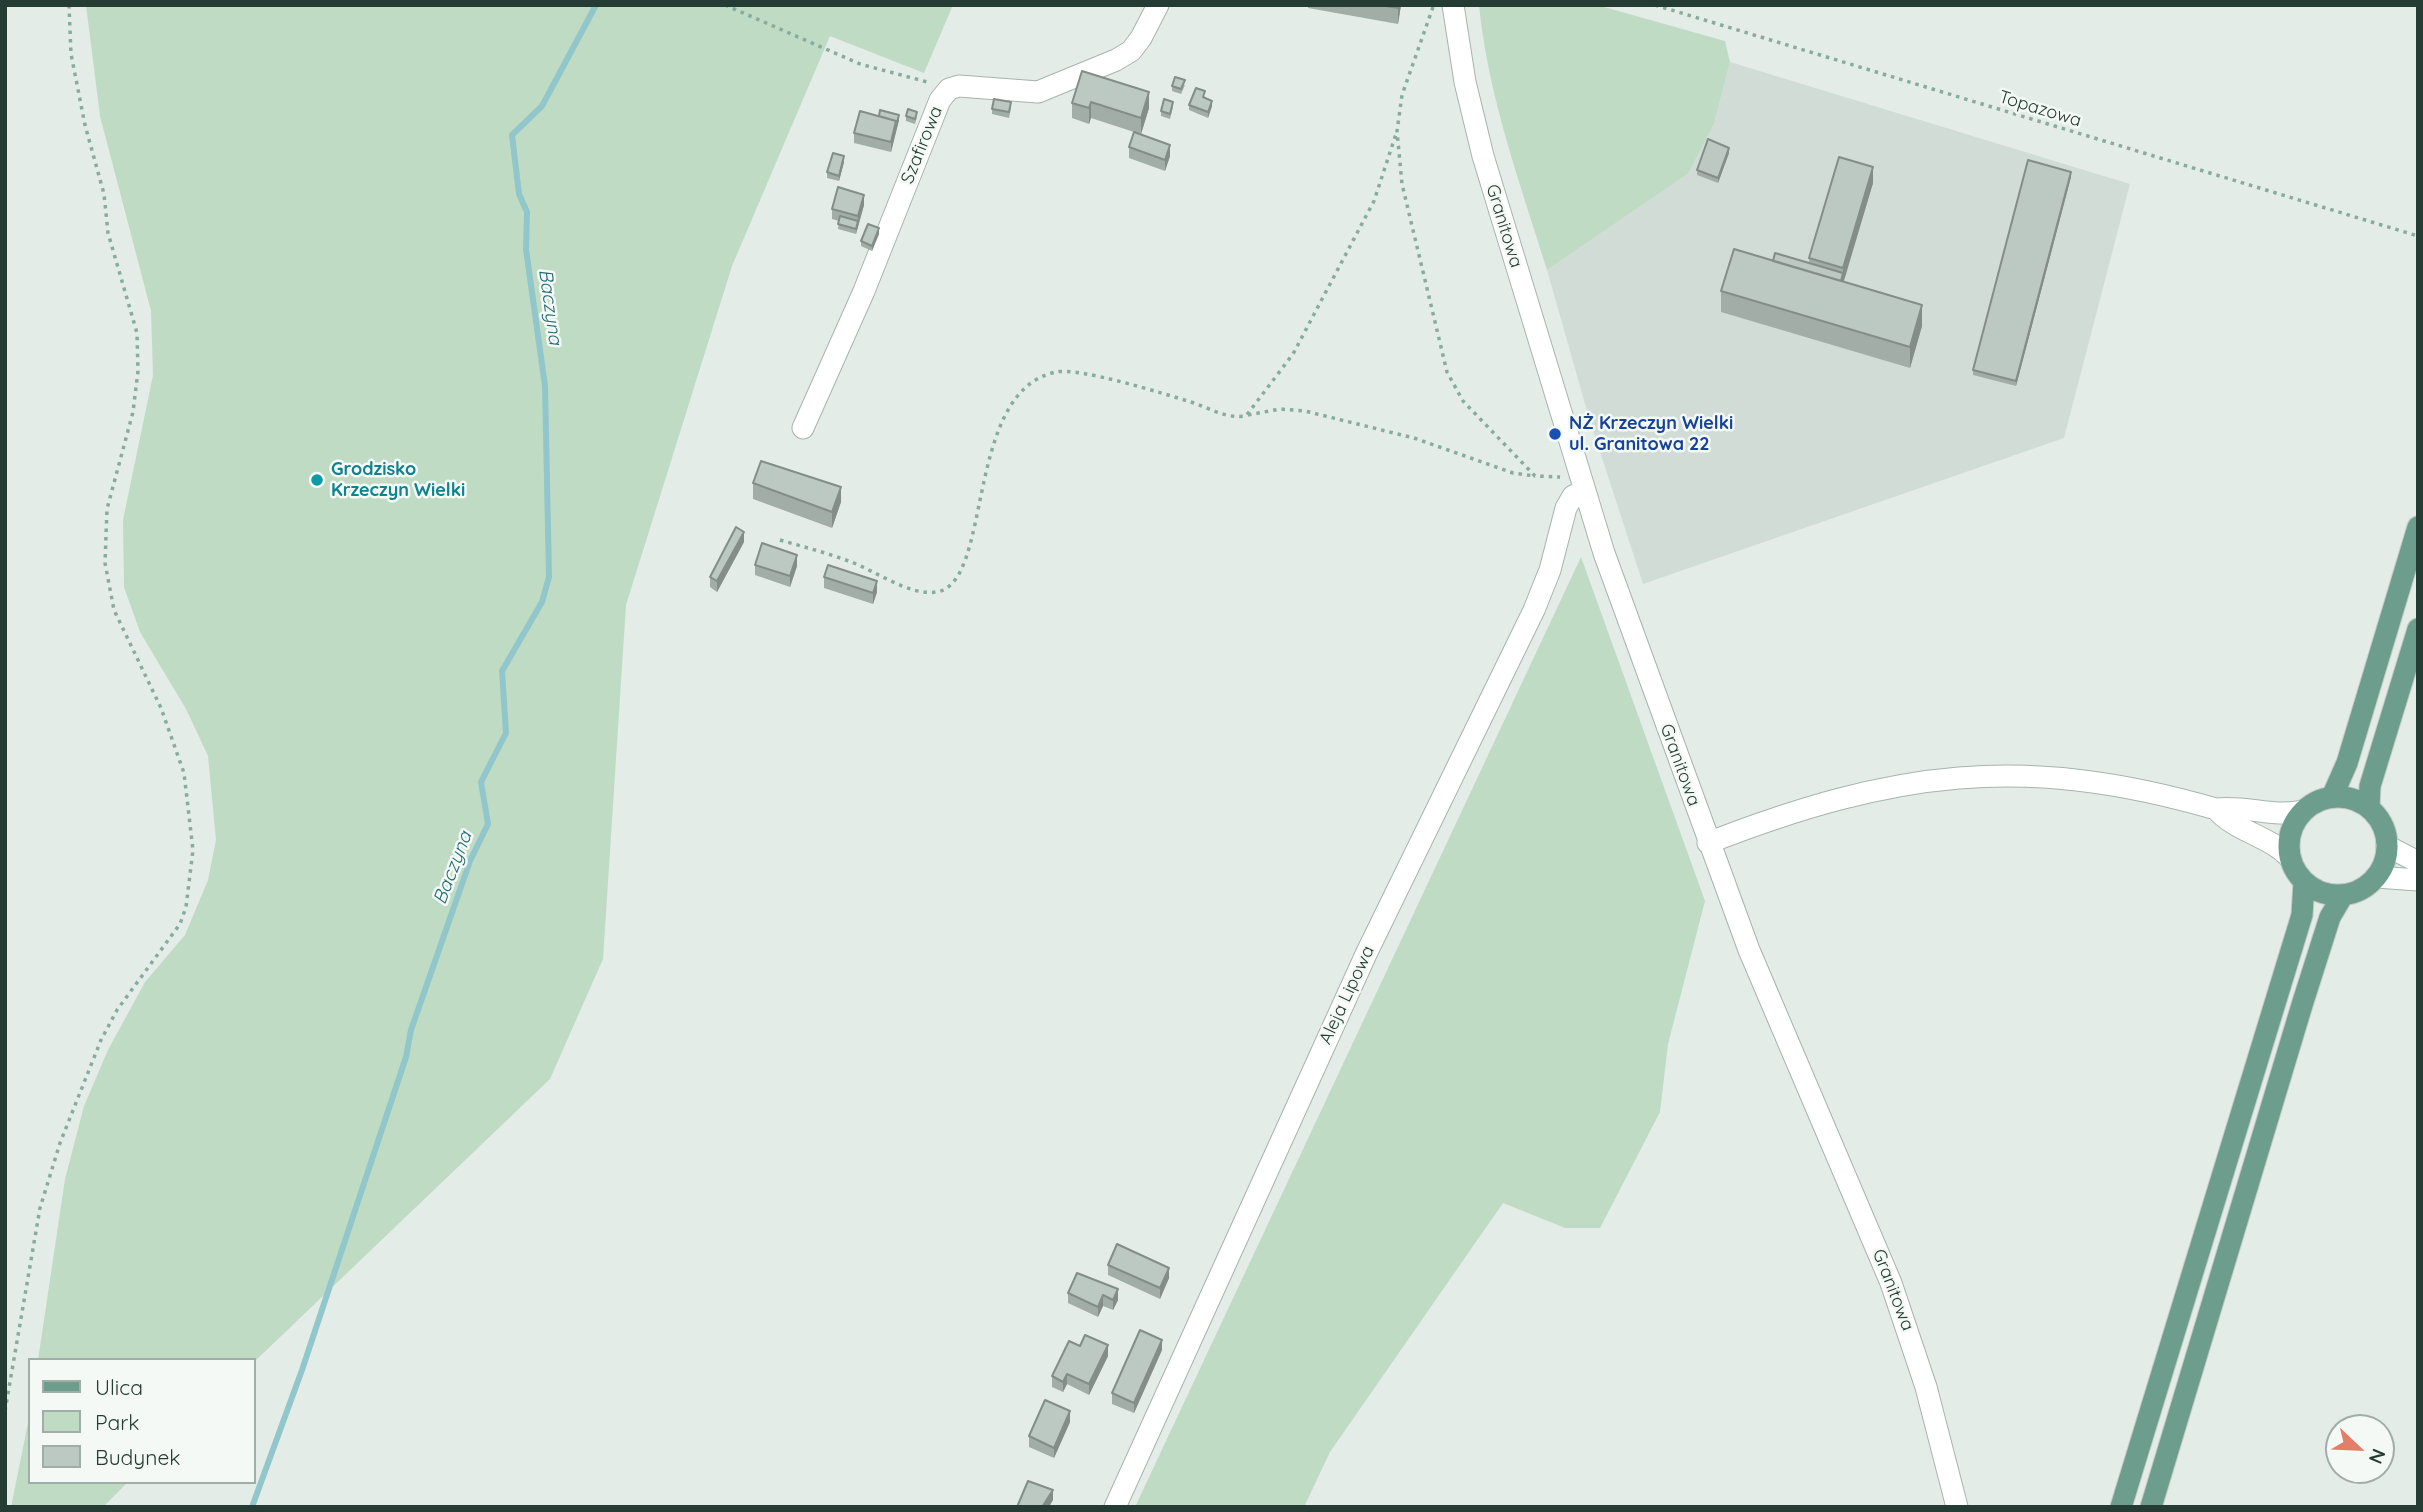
<!DOCTYPE html>
<html>
<head>
<meta charset="utf-8">
<style>
  body { margin:0 }
  #map { position:relative; width:2423px; height:1512px; overflow:hidden; background:#e4ece8; font-family:Quicksand,sans-serif }
  canvas { display:block }
  .frame { position:absolute; inset:0; border:7px solid #253c34; pointer-events:none }
  .legend { position:absolute; left:28px; top:1358px; width:228px; height:126px; box-sizing:border-box; background:#f4f9f6; border:2px solid #a1ada8; margin:0; padding:9px 12px; list-style:none; font-size:21px; color:#253c34 }
  .legend li { display:flex; align-items:center; gap:14px; height:35px }
  .legend b { width:35px; border:2px solid #a1ada8 }
  .north { position:absolute; left:2325px; top:1414px; width:70px; height:70px; box-sizing:border-box; background:#f4f9f6; border:2px solid #a1ada8; border-radius:50%; rotate:113deg; font-size:19px; font-weight:700; line-height:28px; text-align:center; color:#253c34 }
  .north::after { content:''; display:block; margin:auto; width:24px; height:32px; background:#e57e69; clip-path:polygon(50% 0,100% 100%,50% 72%,0 100%) }
</style>
</head>
<body>
<div id="map">
<canvas width="2423" height="1512"></canvas>
<div class="frame"></div>
<ul class="legend">
<li><b style="height:9px;background:#6c9d8d"></b>Ulica</li>
<li><b style="height:19px;background:#bfdbc4"></b>Park</li>
<li><b style="height:19px;background:#bcc9c3"></b>Budynek</li>
</ul>
<div class="north">N</div>
</div>
<script>
const g = document.querySelector('canvas').getContext('2d');
g.lineJoin = 'round';
function paint(path, color) { g.fillStyle = color; g.fill(path, 'evenodd'); }
function strokePath(path, color, width, dash) { g.strokeStyle = color; g.lineWidth = width; g.lineCap = dash ? 'butt' : 'round'; g.setLineDash(dash || []); g.stroke(path); }
function drawText(font, color, halo, rows, align = 'center') {
  g.font = font + ' Quicksand,sans-serif'; g.lineWidth = 5; g.setLineDash([]); g.textBaseline = 'middle'; g.strokeStyle = halo; g.fillStyle = color; for (const [text, x, y, turn = 0] of rows) {
    g.save(); g.translate(x, y); g.rotate((+turn || 0) * Math.PI / 180); g.textAlign = isNaN(turn) ? turn : align; if (halo) g.strokeText(text, 0, 0); g.fillText(text, 0, 0); g.restore();
  }
}
paint(new Path2D(`
  M 1730,62 L 2130,184 L 2064,438 L 1643,584 L 1589,418 L 1547,270 L 1688,174 L 1714,124 Z`), '#d2dcd6');
paint(new Path2D(`
  M 86,5 L 953,5 L 924,73 L 830,36 L 732,266 L 626,605 L 603,959 L 550,1079 L 254,1362 L 254,1360 L 38,1360 L 65,1179 L 84,1106 L 108,1050 L 145,982 L 185,935 L 208,880 L 216,840 L 208,756 L 186,709 L 140,632 L 124,587 L 123,520 L 153,375 L 151,311 L 100,116 Z
  M 1479,5 L 1597,5 L 1725,41 L 1730,62 L 1714,124 L 1688,174 L 1547,270 C 1520,183 1488,96 1479,5 Z
  M 1581,557 L 1705,901 L 1668,1044 L 1660,1112 L 1600,1228 L 1565,1228 L 1503,1203 L 1330,1452 L 1304,1507 L 1135,1507 Z
  M 30,1413 L 30,1482 L 128,1482 L 103,1507 L 11,1507 Z`), '#bfdbc4');
strokePath(new Path2D(`
  M 252,1507 L 302,1370 L 406,1057 L 411,1030 L 470,861 L 488,824 L 481,782 L 506,733 L 502,671 L 542,602 L 549,577 L 545,386 L 526,249 L 527,212 L 519,194 L 512,135 L 542,106 L 596,5`), '#91c7cb', 6);
const minor = new Path2D(`
  M 1453,5 L 1465,82 L 1483,156 L 1604,553 L 1749,950 L 1891,1283 L 1926,1387 L 1957,1507
  M 803,428 L 864,291 L 940,100 L 949,89 L 959,86 L 1038,92 L 1116,60 L 1131,51 L 1141,38 L 1158,5
  M 2216,809 C 2236,832 2270,836 2290,858
  M 1708,843 C 1893,771 2023,753 2216,809 C 2245,805 2274,818 2303,811
  M 2387,846 L 2418,862
  M 2376,877 L 2418,880
  M 1115,1507 L 1367,952 L 1534,610 L 1550,570 L 1566,508 L 1573,496 L 1584,491`);
const major = new Path2D(`
  M2289 846a49 49 0 1 1 98 0a49 49 0 1 1-98 0Z
  M 2332,797 L 2347,763 L 2418,527
  M 2369,807 L 2370,786 L 2418,629
  M 2121,1507 L 2302,915 L 2304,882
  M 2151,1507 L 2302,1005 L 2330,917 L 2343,895`);
strokePath(minor, '#a7b4ae', 23);
strokePath(major, '#c2c8c6', 23);
strokePath(new Path2D(`
  M 725,5 L 860,64 L 931,83
  M 1655,5 L 2418,236
  M 1433,7 L 1402,95 L 1397,131 L 1402,184 L 1447,372 L 1463,401 L 1535,476 L 1560,477
  M 1248,415 L 1280,409 L 1305,411 L 1414,438 L 1513,473 L 1535,476
  M 780,540 C 804,547 828,553 851,562 C 876,571 909,596 936,592 C 994,585 963,391 1056,372 C 1079,367 1165,394 1191,402 C 1210,408 1225,419 1246,416 L 1293,354 L 1374,201 L 1397,131
  M 5,1411 L 40,1208 L 60,1143 L 101,1040 L 117,1010 L 180,924 L 186,907 L 193,850 L 184,773 L 161,708 L 114,610 L 105,563 L 107,509 L 133,412 L 138,371 L 137,333 L 108,233 L 104,194 L 85,125 L 71,54 L 69,5`), '#87ac9e', 3.5, [3.5, 5]);
strokePath(minor, '#fff', 21);
strokePath(major, '#6c9d8d', 21);
paint(new Path2D(`
  M 1308,5 L 1401,5 L 1398,24 L 1308,8 Z
  M 1082,71 L 1149,108 L 1141,134 L 1170,156 L 1165,171 L 1129,158 L 1129,147 L 1134,132 L 1091,118 L 1089,124 L 1072,118 L 1072,103 Z
  M 1185,85 L 1181,94 L 1172,91 L 1172,86 Z
  M 1205,96 L 1204,98 L 1212,106 L 1208,118 L 1189,110 L 1189,105 Z
  M 1173,107 L 1170,119 L 1161,116 L 1161,111 Z
  M 1011,108 L 1009,118 L 992,114 L 992,109 Z
  M 906,116 L 917,117 L 915,124 L 906,121 Z
  M 899,120 L 891,152 L 854,143 L 854,133 Z
  M 1729,153 L 1718,183 L 1697,175 L 1697,170 Z
  M 844,162 L 839,181 L 827,178 L 827,172 Z
  M 2071,177 L 2016,386 L 1973,375 L 1973,370 Z
  M 1873,183 L 1843,282 L 1922,326 L 1910,368 L 1721,312 L 1721,291 L 1773,261 L 1809,263 L 1809,258 Z
  M 864,205 L 856,234 L 838,229 L 839,221 L 832,219 L 832,209 Z
  M 879,234 L 872,251 L 861,246 L 861,241 Z
  M 753,483 L 841,502 L 832,528 L 753,499 Z
  M 744,542 L 717,592 L 710,587 L 710,577 Z
  M 755,565 L 797,566 L 790,587 L 755,575 Z
  M 824,577 L 877,592 L 873,604 L 824,588 Z
  M 1108,1265 L 1169,1278 L 1160,1299 L 1108,1275 Z
  M 1077,1273 L 1118,1300 L 1113,1310 L 1103,1306 L 1098,1317 L 1068,1303 L 1068,1293 Z
  M 1080,1346 L 1108,1356 L 1089,1395 L 1067,1384 L 1063,1392 L 1052,1387 L 1052,1376 Z
  M 1162,1350 L 1134,1413 L 1112,1404 L 1112,1393 Z
  M 1070,1422 L 1054,1458 L 1029,1447 L 1029,1436 Z`), '#a2ada8');
paint(new Path2D(`
  M 1398,5 L 1401,5 L 1398,24 Z
  M 1149,92 L 1149,108 L 1141,134 L 1141,118 Z
  M 1212,101 L 1212,106 L 1208,118 L 1208,112 Z
  M 1091,102 L 1091,118 L 1089,124 L 1089,108 Z
  M 899,115 L 899,120 L 891,152 L 891,142 L 896,121 Z
  M 1170,145 L 1170,156 L 1165,171 L 1165,160 Z
  M 1729,148 L 1729,153 L 1718,183 L 1718,178 Z
  M 844,156 L 844,162 L 839,181 L 839,176 Z
  M 1873,167 L 1873,183 L 1838,301 L 1838,290 L 1843,273 L 1843,268 Z
  M 2071,172 L 2071,177 L 2016,386 L 2016,381 Z
  M 864,195 L 864,205 L 856,234 L 858,216 Z
  M 879,228 L 879,234 L 872,251 L 872,246 Z
  M 1922,305 L 1922,326 L 1910,368 L 1910,347 Z
  M 841,487 L 841,502 L 832,528 L 832,512 Z
  M 744,532 L 744,542 L 717,592 L 717,581 Z
  M 797,555 L 797,566 L 790,587 L 790,576 Z
  M 877,581 L 877,592 L 873,604 L 873,593 Z
  M 1169,1268 L 1169,1278 L 1160,1299 L 1160,1288 Z
  M 1118,1289 L 1118,1300 L 1113,1310 L 1113,1300 Z
  M 1103,1295 L 1103,1306 L 1098,1317 L 1098,1307 Z
  M 1162,1340 L 1162,1350 L 1134,1413 L 1134,1403 Z
  M 1108,1345 L 1108,1356 L 1089,1395 L 1089,1384 Z
  M 1067,1374 L 1067,1384 L 1063,1392 L 1063,1382 Z
  M 1070,1411 L 1070,1422 L 1054,1458 L 1054,1448 Z
  M 1053,1490 L 1053,1500 L 1049,1507 L 1042,1507 Z`), '#848d88');
const building = new Path2D(`
  M 1380,5 L 1398,5 L 1398,8 Z
  M 1082,71 L 1149,92 L 1141,118 L 1091,102 L 1089,108 L 1072,103 Z
  M 1175,77 L 1185,80 L 1181,89 L 1172,86 Z
  M 1196,88 L 1205,91 L 1203,97 L 1212,101 L 1208,112 L 1189,105 Z
  M 994,99 L 1011,102 L 1009,112 L 992,109 Z
  M 1164,99 L 1173,102 L 1170,114 L 1161,111 Z
  M 908,109 L 917,112 L 915,119 L 906,116 Z
  M 880,110 L 899,115 L 896,126 L 896,121 L 879,116 Z
  M 860,111 L 896,121 L 891,142 L 854,133 Z
  M 1134,132 L 1170,145 L 1165,160 L 1129,147 Z
  M 1708,139 L 1729,148 L 1718,178 L 1697,170 Z
  M 833,153 L 844,156 L 839,176 L 827,172 Z
  M 1839,157 L 1873,167 L 1843,268 L 1809,258 Z
  M 2028,160 L 2071,172 L 2016,381 L 1973,370 Z
  M 838,187 L 864,195 L 858,216 L 832,209 Z
  M 840,216 L 858,221 L 856,229 L 838,224 Z
  M 868,224 L 879,228 L 872,246 L 861,241 Z
  M 1734,249 L 1922,305 L 1910,347 L 1721,291 Z
  M 1775,253 L 1843,273 L 1841,281 L 1773,261 Z
  M 761,461 L 841,487 L 832,512 L 753,483 Z
  M 736,527 L 744,532 L 717,581 L 710,577 Z
  M 762,543 L 797,555 L 790,576 L 755,565 Z
  M 828,565 L 877,581 L 873,593 L 824,577 Z
  M 1117,1244 L 1169,1268 L 1160,1288 L 1108,1265 Z
  M 1077,1273 L 1118,1289 L 1113,1300 L 1103,1295 L 1098,1307 L 1068,1293 Z
  M 1140,1330 L 1162,1340 L 1134,1403 L 1112,1393 Z
  M 1085,1335 L 1108,1345 L 1089,1384 L 1067,1374 L 1063,1382 L 1052,1376 L 1069,1341 L 1080,1346 Z
  M 1045,1400 L 1070,1411 L 1054,1448 L 1029,1436 Z
  M 1028,1481 L 1053,1490 L 1042,1507 L 1017,1507 Z`);
paint(building, '#bcc9c3');
strokePath(building, '#848d88', 2);
for (const [x, y, r, color] of [
  [1555,434,7,"#1a4fb4"],
  [317,480,7,"#0f9aa8"]
]) { const dot = new Path2D(); dot.arc(x, y, r, 0, 2 * Math.PI); g.fillStyle = color; g.fill(dot); strokePath(dot, '#f4f9f6', 2.5); }
drawText('18px', '#253c34', '#f4f9f6', [
  ["Topazowa",2040,109,17],
  ["Szafirowa",922,145,-68],
  ["Granitowa",1504,226,73],
  ["Granitowa",1680,765,70],
  ["Aleja Lipowa",1347,995,-65],
  ["Granitowa",1893,1290,69]
]);
drawText('bold 18px', '#164399', '#f4f9f6', [
  ["NŻ Krzeczyn Wielki",1569,424],
  ["ul. Granitowa 22",1569,445]
], 'left');
drawText('bold 18px', '#0d838f', '#f4f9f6', [
  ["Grodzisko",331,470],
  ["Krzeczyn Wielki",331,491]
], 'left');
drawText('italic 19px', '#246b72', '#f4f9f6', [
  ["Baczyna",550,307,82],
  ["Baczyna",453,868,-69]
]);
</script>
</body>
</html>
